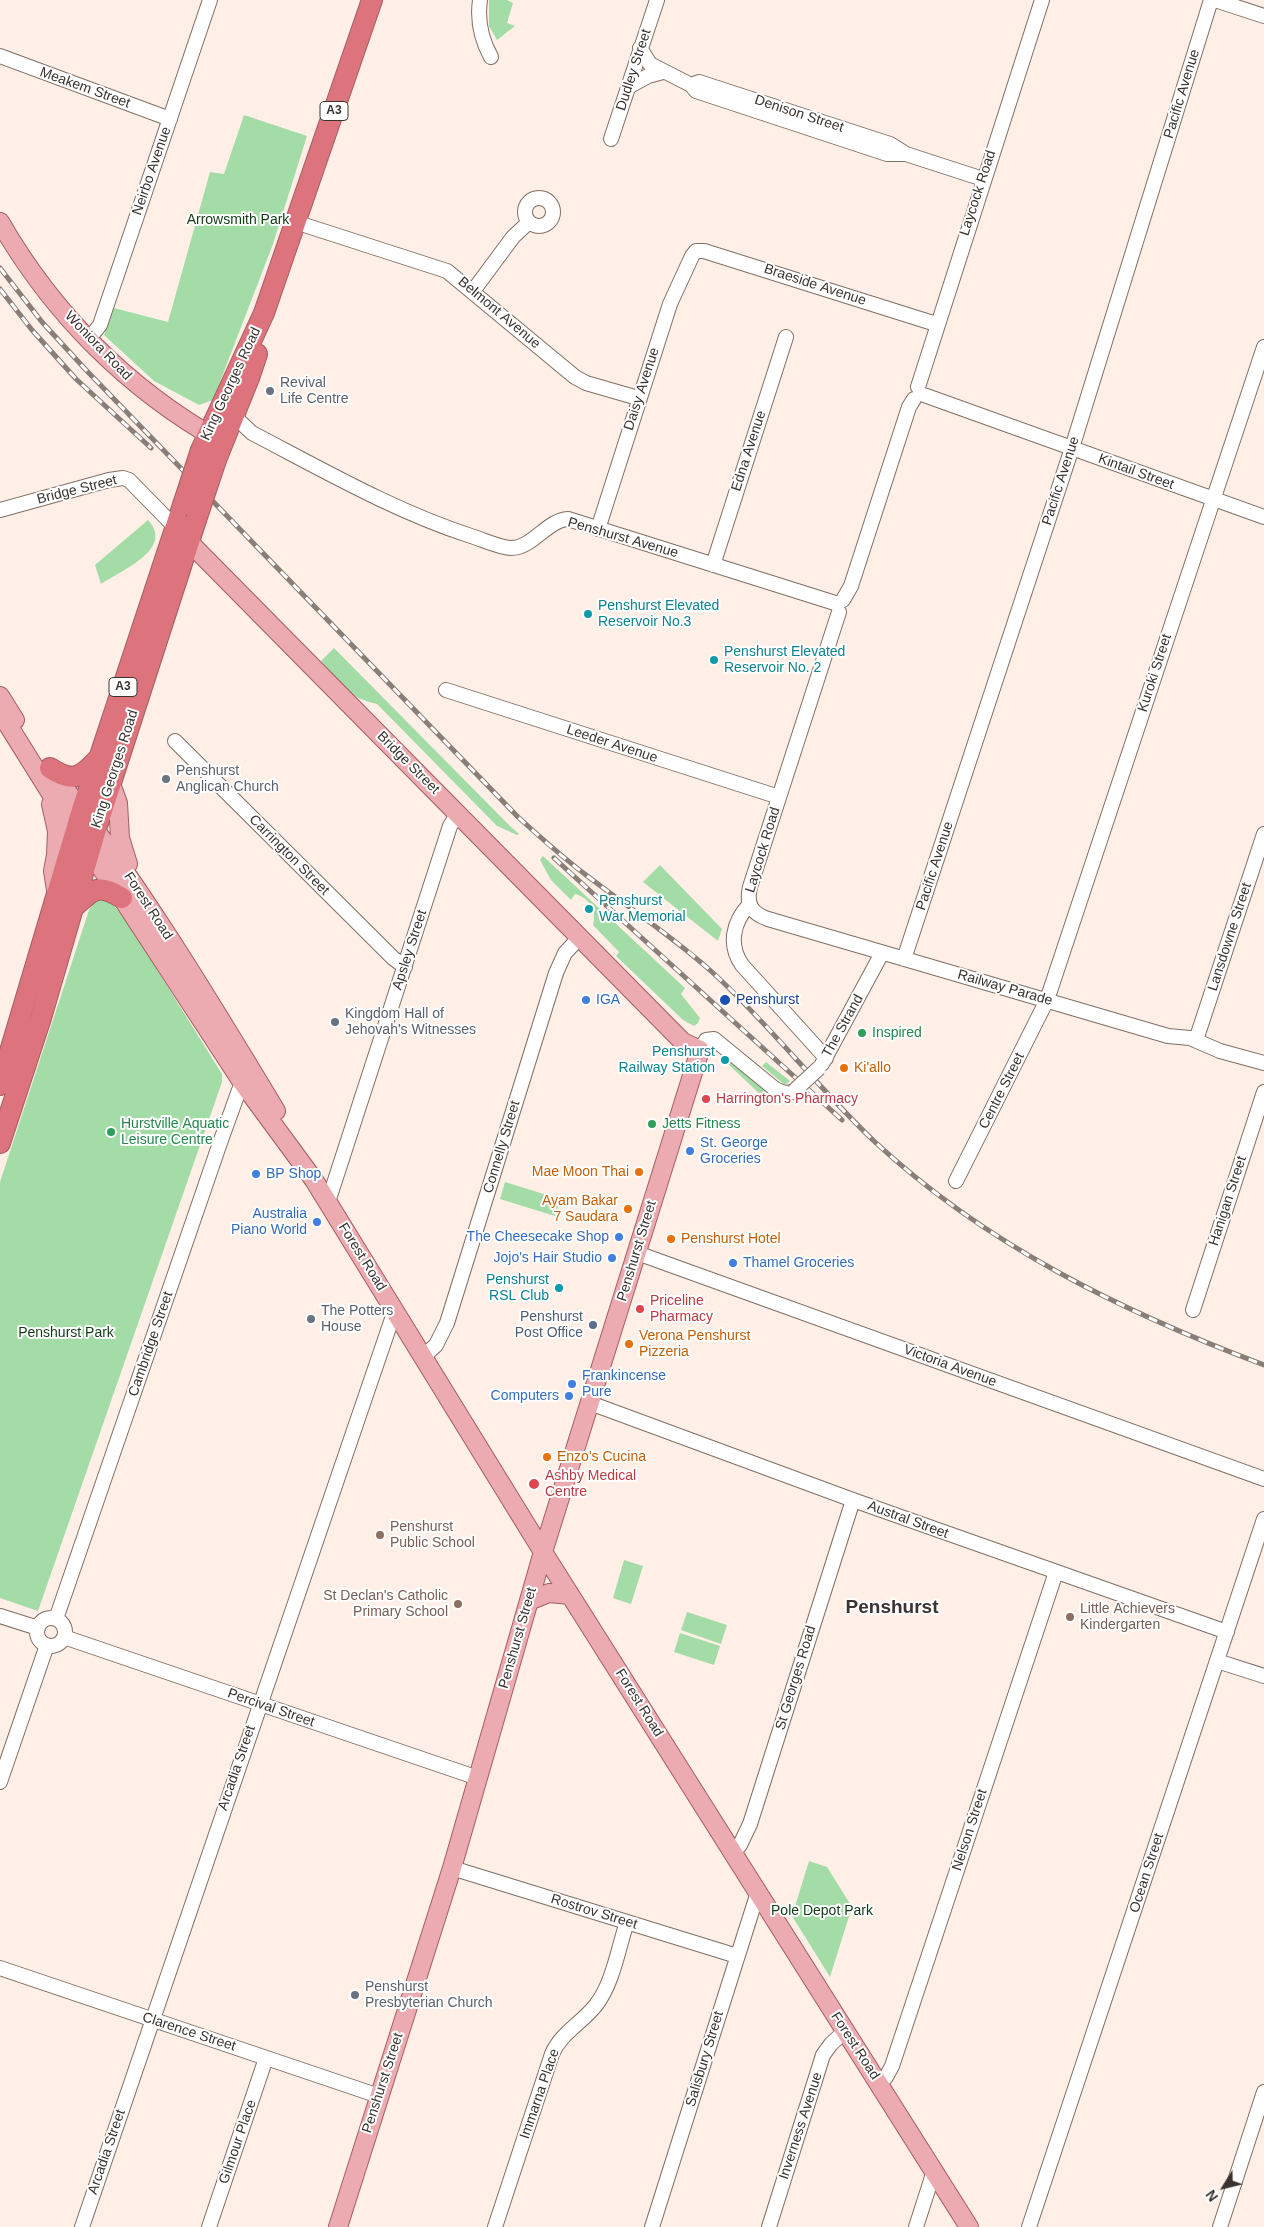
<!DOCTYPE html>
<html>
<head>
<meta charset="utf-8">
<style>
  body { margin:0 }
  #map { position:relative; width:1264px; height:2227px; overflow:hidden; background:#ffefe6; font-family:Arial,sans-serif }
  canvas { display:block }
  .north { position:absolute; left:1199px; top:2162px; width:50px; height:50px; -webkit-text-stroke:4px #fff; paint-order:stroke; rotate:234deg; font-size:14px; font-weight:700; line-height:20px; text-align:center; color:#3a332f }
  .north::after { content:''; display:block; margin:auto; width:18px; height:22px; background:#3a332f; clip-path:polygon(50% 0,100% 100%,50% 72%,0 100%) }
</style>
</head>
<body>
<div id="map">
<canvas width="1264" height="2227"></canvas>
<div class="north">N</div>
</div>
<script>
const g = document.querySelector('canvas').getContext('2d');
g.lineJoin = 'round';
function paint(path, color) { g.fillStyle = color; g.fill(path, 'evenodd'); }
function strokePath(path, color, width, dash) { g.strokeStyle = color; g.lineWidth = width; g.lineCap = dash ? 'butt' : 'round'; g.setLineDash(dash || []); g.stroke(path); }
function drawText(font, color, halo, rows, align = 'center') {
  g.font = font + ' Arial,sans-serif'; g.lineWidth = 4; g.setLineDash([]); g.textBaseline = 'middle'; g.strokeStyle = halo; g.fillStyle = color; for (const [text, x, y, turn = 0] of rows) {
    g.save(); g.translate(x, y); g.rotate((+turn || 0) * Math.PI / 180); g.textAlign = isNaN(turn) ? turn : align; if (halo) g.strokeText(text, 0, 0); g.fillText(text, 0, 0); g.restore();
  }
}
paint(new Path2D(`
  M 489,0 L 507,0 L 513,3 L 507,23 L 515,26 L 497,40 L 489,26 Z
  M 244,115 L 307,136 L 273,244 L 213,400 L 199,405 L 154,381 L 104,335 L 114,308 L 168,322 L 210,172 L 224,174 Z
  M 148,520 C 175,549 122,570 101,584 L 95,565 Z
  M 334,648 L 510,826 L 519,834 L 517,835 L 497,826 L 377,704 C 347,698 339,682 321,661 Z
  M 543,856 L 685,988 L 681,994 L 700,1018 L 698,1023 L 694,1026 L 683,1020 L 616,956 L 619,952 L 593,925 C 597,911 590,898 575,894 L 571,900 L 551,880 L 540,860 Z
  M 660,865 L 722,929 L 718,941 L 643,882 Z
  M 100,899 C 116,902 122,916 131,928 L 222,1074 L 222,1082 L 38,1611 L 0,1598 L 0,1182 L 89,910 L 94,902 Z
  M 731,1060 L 767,1092 L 763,1097 L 728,1064 Z
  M 766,1062 L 790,1081 L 785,1085 L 762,1066 Z
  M 505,1182 L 560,1199 L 555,1216 L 500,1199 Z
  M 624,1560 L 643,1566 L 631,1604 L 613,1598 Z
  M 687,1612 L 727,1625 L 721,1644 L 681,1630 Z
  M 680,1633 L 720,1646 L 714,1665 L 674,1652 Z
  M 809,1861 L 827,1867 L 852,1907 L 830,1977 L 792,1916 Z`), '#a3dca6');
const minor = new Path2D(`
  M 480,0 C 477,21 481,39 491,57
  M 1215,0 L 1264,16
  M 640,48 L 650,64 L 691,85 L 696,91 L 887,154 L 906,154
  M 0,56 L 170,119
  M 691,85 L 699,82 L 890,144 L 906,154 L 983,179
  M 628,87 L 648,76 L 663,72
  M 611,139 L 657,0
  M525 212a14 14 0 1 1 28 0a14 14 0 1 1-28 0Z
  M 295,222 L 447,271 L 575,377 L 586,383 L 638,398
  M 473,291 L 513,237 L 529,222
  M 88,340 L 100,325 L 210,0
  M 918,387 L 1042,0
  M 924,395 L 1264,517
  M 234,416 L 252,433 C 323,470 394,511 471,536 C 484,540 498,547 511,548 C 533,548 547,520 568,519 L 835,603
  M 0,510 L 109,480 L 123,478 L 129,480 L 175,527
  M 598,529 L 670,304 L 692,256 L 696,251 L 704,251 L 936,324
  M 713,565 L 786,337
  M 843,600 L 851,586 L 909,407 L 914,399
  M 839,612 L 750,887 C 746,904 751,913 768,919 L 1168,1036 L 1190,1038 L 1220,1051 L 1264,1063
  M 446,690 L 779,797
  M 175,741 L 393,958 L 405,967
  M 749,905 C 733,922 728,945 742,965 L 826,1058
  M 904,959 L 1072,448 L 1211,0
  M 1196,1040 L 1264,834
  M 700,1050 L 706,1040 L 714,1039 L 775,1089 L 784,1093 L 793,1092
  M 822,1064 L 882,953
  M 956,1181 L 1047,1000 L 1264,347
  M 328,1202 L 450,826 L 458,813
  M 637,1253 L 1264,1479
  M 1193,1310 L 1264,1092
  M 423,1357 L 436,1345 L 447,1323 L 556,973 L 565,953 L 580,937
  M 590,1403 L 853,1500 L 1227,1632
  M 0,1616 L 38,1628
  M37 1632a14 14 0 1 1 28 0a14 14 0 1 1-28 0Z
  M 56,1619 L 221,1140 L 242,1082 L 248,1076
  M 64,1637 L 478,1778
  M 1217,1661 L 1264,1676
  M 0,1782 L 47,1645
  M 733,1853 L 740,1845 L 750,1824 L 853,1500
  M 452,1868 L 737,1956
  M 0,1968 L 379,2096
  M 879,2084 L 886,2077 L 892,2066 L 1056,1572
  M 82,2227 L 395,1310
  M 209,2227 L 266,2058
  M 495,2227 L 552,2054 C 561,2033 582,2023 596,2005 C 613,1983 618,1949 627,1922
  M 652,2227 L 758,1892
  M 769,2227 L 823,2055 L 831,2044 L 845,2031
  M 916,2227 L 934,2171
  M 1029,2227 L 1264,1519
  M 1220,2227 L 1264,2092`);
const major = new Path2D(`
  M 0,222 C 53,314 128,389 220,441
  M 190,543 L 673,1032 L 683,1042 L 700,1050 L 543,1552 L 452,1868 L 338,2227
  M 0,696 L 15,720
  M 0,712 L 68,821 L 122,898 L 242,1082 L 314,1180 L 543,1552 L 969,2227
  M 49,768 C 134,876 205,993 276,1111
  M 111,784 L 118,803 L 120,838 L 128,864
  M 51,804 L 57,831 L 56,855 L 53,871 L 57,896
  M 529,1601 L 549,1593 L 570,1595`);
const highway = new Path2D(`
  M 201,450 L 264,313 L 372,0
  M 216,460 L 249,378 L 257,354
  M 50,768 C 73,783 80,778 98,759
  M 74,907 C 93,889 98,883 122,898
  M 0,1085 L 82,810 L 183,505
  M 0,1143 L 41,1018 L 96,829 L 196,520`);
strokePath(minor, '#7f6f64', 16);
strokePath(major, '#a45d62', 20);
strokePath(highway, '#a45d62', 22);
strokePath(minor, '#fff', 14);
strokePath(major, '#ebabb1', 18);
strokePath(highway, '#dd737d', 20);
const rail = new Path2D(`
  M 0,268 L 42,322 L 86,370 L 518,817 C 540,837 562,857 586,875 C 628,907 673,937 712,972 C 770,1025 818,1088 875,1142 C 986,1245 1123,1312 1264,1365
  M 0,289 L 32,330 L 76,379 L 151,448
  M 554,858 L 842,1120`);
strokePath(rail, '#897e78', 5);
strokePath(rail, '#fff', 3, [9]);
const minorBridge = new Path2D(`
  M 793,1092 L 819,1068`);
const highwayBridge = new Path2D(`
  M 183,505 L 201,450
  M 196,520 L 216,460`);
strokePath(minorBridge, '#7f6f64', 16, []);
strokePath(highwayBridge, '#a45d62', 22, []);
strokePath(minorBridge, '#fff', 14);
strokePath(highwayBridge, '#dd737d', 20);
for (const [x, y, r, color] of [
  [270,391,5,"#6b7280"],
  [588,614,5,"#0f9aa8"],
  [714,660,5,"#0f9aa8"],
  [166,779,5,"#6b7280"],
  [589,909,5,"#0f9aa8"],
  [586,1000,5,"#3f7fe0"],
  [725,1000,6,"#1a4fb4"],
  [335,1022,5,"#6b7280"],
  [862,1033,5,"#2e9e5b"],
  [725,1060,5,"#0f9aa8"],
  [844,1068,5,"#e8710a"],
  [706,1099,5,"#e0444e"],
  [652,1124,5,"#2e9e5b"],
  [111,1132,5,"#2e9e5b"],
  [690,1151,5,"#3f7fe0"],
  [639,1172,5,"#e8710a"],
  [256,1174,5,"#3f7fe0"],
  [628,1209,5,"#e8710a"],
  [317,1222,5,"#3f7fe0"],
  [619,1237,5,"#3f7fe0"],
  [671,1239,5,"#e8710a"],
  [612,1258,5,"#3f7fe0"],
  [733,1263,5,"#3f7fe0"],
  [559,1288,5,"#0f9aa8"],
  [640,1309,5,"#e0444e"],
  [311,1319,5,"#6b7280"],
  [593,1325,5,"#5c6f8a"],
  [629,1344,5,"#e8710a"],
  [572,1384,5,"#3f7fe0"],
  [569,1396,5,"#3f7fe0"],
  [547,1457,5,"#e8710a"],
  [534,1484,6,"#e0444e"],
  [380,1535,5,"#8d6e63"],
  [458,1604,5,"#8d6e63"],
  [1070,1617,5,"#8d6e63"],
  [355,1995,5,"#6b7280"]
]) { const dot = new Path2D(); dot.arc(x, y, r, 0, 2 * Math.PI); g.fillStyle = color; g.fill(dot); strokePath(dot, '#fff', 2); }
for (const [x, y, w] of [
  [334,111,28],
  [123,687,28]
]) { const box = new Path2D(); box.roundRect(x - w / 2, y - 9.5, w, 19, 4); g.fillStyle = '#fff'; g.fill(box); strokePath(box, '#3a332f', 1); }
drawText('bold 12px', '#3a332f', null, [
  ["A3",334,111],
  ["A3",123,687]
]);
drawText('14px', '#3a332f', '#fff', [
  ["Dudley Street",634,70,-72],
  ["Meakem Street",85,88,20],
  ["Pacific Avenue",1182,94,-73],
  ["Denison Street",799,114,18],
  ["Neirbo Avenue",152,171,-71],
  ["Laycock Road",978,193,-72],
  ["Braeside Avenue",815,285,18],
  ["Belmont Avenue",499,313,40],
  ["Woniora Road",98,346,46],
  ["King Georges Road",231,384,-65],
  ["Daisy Avenue",642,389,-72],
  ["Edna Avenue",749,451,-72],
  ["Kintail Street",1136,472,20],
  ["Pacific Avenue",1061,481,-72],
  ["Bridge Street",77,490,-14],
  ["Penshurst Avenue",623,538,16],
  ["Kuroki Street",1155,673,-72],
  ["Leeder Avenue",612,744,18],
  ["Bridge Street",408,763,45],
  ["King Georges Road",115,769,-72],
  ["Laycock Road",763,850,-73],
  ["Carrington Street",289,855,45],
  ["Pacific Avenue",935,866,-72],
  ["Forest Road",148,906,57],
  ["Lansdowne Street",1230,937,-72],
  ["Apsley Street",410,950,-72],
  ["Railway Parade",1005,988,16],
  ["The Strand",843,1026,-61],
  ["Centre Street",1002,1091,-63],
  ["Connelly Street",502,1147,-73],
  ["Hanigan Street",1228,1201,-72],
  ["Penshurst Street",637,1251,-73],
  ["Forest Road",362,1257,58],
  ["Cambridge Street",151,1344,-71],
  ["Victoria Avenue",950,1366,20],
  ["Austral Street",908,1520,20],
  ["Penshurst Street",518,1638,-74],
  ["St Georges Road",796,1678,-73],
  ["Forest Road",639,1703,58],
  ["Percival Street",271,1708,19],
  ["Arcadia Street",237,1768,-71],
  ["Nelson Street",970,1830,-72],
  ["Ocean Street",1147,1873,-72],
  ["Rostrov Street",594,1912,17],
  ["Clarence Street",189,2032,18],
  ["Forest Road",855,2046,57],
  ["Salisbury Street",705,2059,-73],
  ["Penshurst Street",383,2083,-72],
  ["Immarna Place",540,2094,-71],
  ["Inverness Avenue",801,2126,-72],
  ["Gilmour Place",238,2142,-71],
  ["Arcadia Street",107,2152,-71]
]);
drawText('14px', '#0f3b15', '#fff', [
  ["Arrowsmith Park",238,220],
  ["Penshurst Park",66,1333],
  ["Pole Depot Park",822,1911]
]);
drawText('14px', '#5b616d', '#fff', [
  ["Revival",280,383],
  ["Life Centre",280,399],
  ["Penshurst",176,771],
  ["Anglican Church",176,787],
  ["Kingdom Hall of",345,1014],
  ["Jehovah's Witnesses",345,1030],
  ["The Potters",321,1311],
  ["House",321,1327],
  ["Penshurst",365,1987],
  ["Presbyterian Church",365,2003]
], 'left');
drawText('14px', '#0d838f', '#fff', [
  ["Penshurst Elevated",598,606],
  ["Reservoir No.3",598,622],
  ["Penshurst Elevated",724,652],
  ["Reservoir No. 2",724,668],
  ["Penshurst",599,901],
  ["War Memorial",599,917],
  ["Penshurst",715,1052,"right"],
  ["Railway Station",715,1068,"right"],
  ["Penshurst",549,1280,"right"],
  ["RSL Club",549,1296,"right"]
], 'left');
drawText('14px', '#366cbe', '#fff', [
  ["IGA",596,1000],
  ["St. George",700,1143],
  ["Groceries",700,1159],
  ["BP Shop",266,1174],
  ["Australia",307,1214,"right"],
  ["Piano World",307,1230,"right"],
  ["The Cheesecake Shop",609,1237,"right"],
  ["Jojo's Hair Studio",602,1258,"right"],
  ["Thamel Groceries",743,1263],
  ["Frankincense",582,1376],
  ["Pure",582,1392],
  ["Computers",559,1396,"right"]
], 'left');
drawText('14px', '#164399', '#fff', [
  ["Penshurst",736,1000]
], 'left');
drawText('14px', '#27864d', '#fff', [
  ["Inspired",872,1033],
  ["Hurstville Aquatic",121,1124],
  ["Leisure Centre",121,1140],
  ["Jetts Fitness",662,1124]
], 'left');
drawText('14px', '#c56008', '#fff', [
  ["Ki'allo",854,1068],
  ["Mae Moon Thai",629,1172,"right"],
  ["Ayam Bakar",618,1201,"right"],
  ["7 Saudara",618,1217,"right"],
  ["Penshurst Hotel",681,1239],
  ["Verona Penshurst",639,1336],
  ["Pizzeria",639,1352],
  ["Enzo's Cucina",557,1457]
], 'left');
drawText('14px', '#be3a42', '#fff', [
  ["Harrington's Pharmacy",716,1099],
  ["Priceline",650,1301],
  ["Pharmacy",650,1317],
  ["Ashby Medical",545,1476],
  ["Centre",545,1492]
], 'left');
drawText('14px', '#4e5e75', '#fff', [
  ["Penshurst",583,1317],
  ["Post Office",583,1333]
], 'right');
drawText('14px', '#785e54', '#fff', [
  ["Penshurst",390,1527],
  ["Public School",390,1543],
  ["St Declan's Catholic",448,1596,"right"],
  ["Primary School",448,1612,"right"],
  ["Little Achievers",1080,1609],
  ["Kindergarten",1080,1625]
], 'left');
drawText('bold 19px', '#3a332f', '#fff', [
  ["Penshurst",892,1608]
]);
</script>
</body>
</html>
